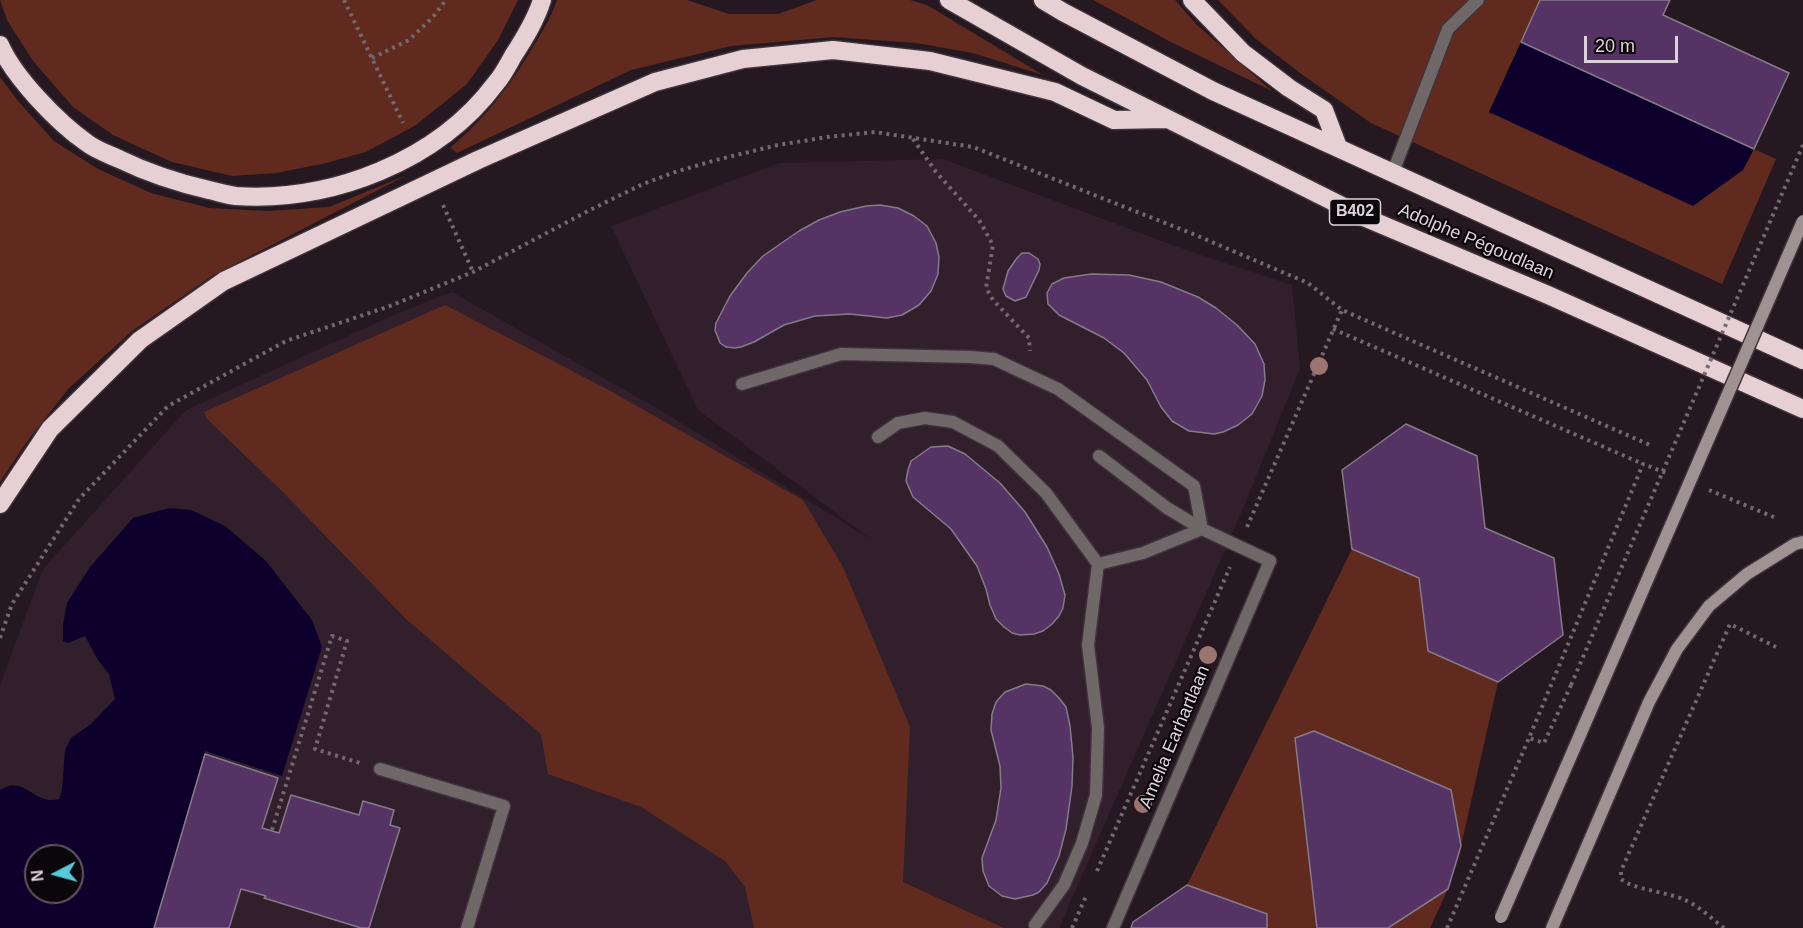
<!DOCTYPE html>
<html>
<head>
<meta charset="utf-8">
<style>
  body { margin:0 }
  #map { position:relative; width:1803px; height:928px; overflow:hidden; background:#251820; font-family:Helvetica,sans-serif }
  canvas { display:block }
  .north { position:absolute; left:24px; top:844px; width:60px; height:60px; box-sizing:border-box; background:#0b0609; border:2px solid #5f585c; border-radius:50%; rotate:264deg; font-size:16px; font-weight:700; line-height:24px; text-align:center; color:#dcd3d8 }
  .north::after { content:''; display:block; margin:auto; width:21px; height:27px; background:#53cbda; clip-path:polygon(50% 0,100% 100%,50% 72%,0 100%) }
  .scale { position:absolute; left:1584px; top:36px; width:94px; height:27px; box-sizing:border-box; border:3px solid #dcd3d8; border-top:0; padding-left:8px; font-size:18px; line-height:21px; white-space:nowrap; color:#dcd3d8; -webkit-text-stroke:4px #0b0609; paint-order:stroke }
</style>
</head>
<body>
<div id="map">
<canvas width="1803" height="928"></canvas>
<div class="north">N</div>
<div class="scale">20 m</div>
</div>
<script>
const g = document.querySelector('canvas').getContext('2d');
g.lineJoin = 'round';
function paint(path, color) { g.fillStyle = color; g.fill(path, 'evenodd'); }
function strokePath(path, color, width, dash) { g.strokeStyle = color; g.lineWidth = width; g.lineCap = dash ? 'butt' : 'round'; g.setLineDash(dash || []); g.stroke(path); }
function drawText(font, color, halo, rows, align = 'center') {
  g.font = font + ' Helvetica,sans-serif'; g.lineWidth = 4.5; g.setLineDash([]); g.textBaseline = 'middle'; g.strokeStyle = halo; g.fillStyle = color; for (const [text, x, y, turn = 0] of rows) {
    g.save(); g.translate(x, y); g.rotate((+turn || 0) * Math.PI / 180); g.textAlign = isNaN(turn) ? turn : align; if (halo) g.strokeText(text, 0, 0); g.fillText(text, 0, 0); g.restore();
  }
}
paint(new Path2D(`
  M 943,159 L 1189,251 L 1292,285 L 1300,368 L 1243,509 L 1059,928 L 1004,928 L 903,882 L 887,928 L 0,928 L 0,685 L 43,569 L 186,410 L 398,313 L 452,292 L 660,410 L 872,540 L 698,410 L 611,226 L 779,163 ZM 36,856 L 72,856 L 72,892 L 36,892 Z`), '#311f2b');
paint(new Path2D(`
  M 0,0 L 518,0 L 498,40 L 467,84 L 416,125 L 366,152 L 322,164 L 276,173 L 232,176 L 172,162 L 113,135 L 73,107 L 33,61 L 7,20 Z
  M 557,0 L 687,0 L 729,14 L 778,14 L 817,0 L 910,0 L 927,5 L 1043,75 L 973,53 L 916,43 L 834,37 L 731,46 L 631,70 L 457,153 L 450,148 C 485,118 508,89 531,50 C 541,34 551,18 557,0 Z
  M 1093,0 L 1175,0 L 1196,24 L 1272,91 L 1171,42 Z
  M 1218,0 L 1540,0 L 1489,113 L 1742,170 L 1754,149 L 1776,159 L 1722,284 L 1371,123 L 1300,73 L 1256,39 Z
  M 0,77 L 18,101 L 54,141 L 98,169 L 151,193 L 209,208 L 268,211 L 329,207 L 407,175 L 212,276 L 132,331 L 68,389 L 26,443 L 0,482 Z
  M 445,305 L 605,388 L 803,500 L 843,567 L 910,727 L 903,882 L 1004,928 L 754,928 L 745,887 L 725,861 L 641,807 L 548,774 L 541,734 L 407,620 L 281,490 L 207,419 L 204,412 Z
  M 1352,549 L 1419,578 L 1428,651 L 1498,682 L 1461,846 L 1448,889 L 1430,928 L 1267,928 L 1267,914 L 1187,885 Z`), '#602b1e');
paint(new Path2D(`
  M 1521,42 L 1754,149 L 1743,170 L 1693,206 L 1489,112 Z
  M 169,508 L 191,510 L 225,526 L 266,561 L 312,620 L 322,647 L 282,776 L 205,751 L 154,928 L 0,928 L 0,790 C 25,774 34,806 59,799 L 62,790 L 65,750 L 71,738 L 91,724 L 115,699 L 109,674 L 98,660 L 85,636 L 68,643 L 63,641 L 63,625 L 67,603 L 90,567 L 133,518 ZM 36,856 L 72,856 L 72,892 L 36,892 Z`), '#0d002d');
const building = new Path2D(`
  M 1540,0 L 1670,0 L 1663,15 L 1789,73 L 1754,149 L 1521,42 Z
  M 880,205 L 898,208 L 914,216 L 927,226 L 936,243 L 939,257 L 938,274 L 931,291 L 919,305 L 902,315 L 887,318 L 850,314 L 815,316 L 784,325 L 754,342 L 741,347 L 735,348 L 726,347 L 720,343 L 715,330 L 716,323 L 730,296 L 747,273 L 763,256 L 799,231 L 819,220 L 840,212 L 866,206 Z
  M 1022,253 L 1029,253 L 1038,259 L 1040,264 L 1039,270 L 1026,297 L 1015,301 L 1006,296 L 1003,289 L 1008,271 L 1017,258 Z
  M 1091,274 L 1129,275 L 1161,282 L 1198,297 L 1216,308 L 1237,325 L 1255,344 L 1264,364 L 1265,380 L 1262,396 L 1252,414 L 1238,425 L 1223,432 L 1214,434 L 1189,431 L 1172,421 L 1161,407 L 1147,380 L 1124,353 L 1104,338 L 1059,315 L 1048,304 L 1047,293 L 1052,284 L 1064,278 Z
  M 1406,424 L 1477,456 L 1485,528 L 1554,558 L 1563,635 L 1498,682 L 1428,651 L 1419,578 L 1352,549 L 1342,470 Z
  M 948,446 L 965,454 L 1000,483 L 1025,512 L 1047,547 L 1059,574 L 1065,595 L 1063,608 L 1059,616 L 1052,624 L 1043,631 L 1034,634 L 1020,635 L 1012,633 L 1004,627 L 996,619 L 990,605 L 986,589 L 977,566 L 951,529 L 913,497 L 906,481 L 908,470 L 911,461 L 931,447 Z
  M 1026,684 L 1043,686 L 1051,690 L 1059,698 L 1066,707 L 1070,726 L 1073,757 L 1072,786 L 1066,829 L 1059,856 L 1047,883 L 1039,892 L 1033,895 L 1015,899 L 1002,896 L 989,886 L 983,871 L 982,858 L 996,820 L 1001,788 L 1000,766 L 991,730 L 992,714 L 996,702 L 1005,692 Z
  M 1314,731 L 1451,790 L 1461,846 L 1448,889 L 1388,928 L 1317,928 L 1295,738 Z
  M 205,754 L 278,778 L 262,828 L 279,833 L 291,795 L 359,815 L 363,801 L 394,810 L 390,825 L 400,828 L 369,928 L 361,928 L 264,898 L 266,896 L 241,889 L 229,928 L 154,928 Z
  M 1187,885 L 1267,914 L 1267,928 L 1131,928 L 1133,922 Z`);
paint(building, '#553365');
strokePath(building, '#857b8a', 1.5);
const lane = new Path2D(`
  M 1393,172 L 1448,29 L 1478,0
  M 742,384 L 841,354 L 970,357 L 994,359 L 1058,389 L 1194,486 L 1202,529 L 1143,553 L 1098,564 L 1046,493 L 998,446 L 953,422 L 925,418 L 898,423 L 878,437
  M 1099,456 L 1167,508 L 1202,529 L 1270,561
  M 380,769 L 504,806 L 467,928
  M 1035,925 L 1064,885 L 1082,843 L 1096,795 L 1098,728 L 1088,645 L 1098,564`);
const street = new Path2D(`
  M 1113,928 L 1270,561`);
const secondary = new Path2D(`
  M 1552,928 L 1649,702 L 1677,649 L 1709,606 L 1747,574 L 1795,544 L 1803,542`);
const highway = new Path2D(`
  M 949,0 L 1082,76 L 1366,218 L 1548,295 L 1803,409
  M 1043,0 L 1063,12 L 1213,91 L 1803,360
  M 1192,0 L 1243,53 L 1289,88 L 1324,110 L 1338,147
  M 0,45 C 14,77 57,122 87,143 C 96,150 108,154 119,159 C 148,173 178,183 209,190 C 218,192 227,195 236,196 C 331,202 437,162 496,83 C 503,75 508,65 513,56 C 524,39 536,20 542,0
  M 0,504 L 50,429 L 140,340 L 224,281 L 478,160 L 655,82 L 743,59 L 833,50 L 930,61 L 1055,92 L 1114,120 L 1167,119`);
strokePath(lane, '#3f323a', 15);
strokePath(street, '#3f323a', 15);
strokePath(secondary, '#3f323a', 15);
strokePath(highway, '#3f323a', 21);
strokePath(new Path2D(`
  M 344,0 L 403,123
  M 372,58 L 409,40 L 433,17 L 446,0
  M 913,139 L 936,172 L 979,220 L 993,245 L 986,288 L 993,300 L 1029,338 L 1030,351
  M 443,205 L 473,272
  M 1333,329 L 1643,464
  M 1709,490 L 1776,518
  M 1247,527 L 1342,310
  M 0,638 L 12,604 L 79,499 L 168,406 L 286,341 L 390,306 L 473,272 L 590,210 L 643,184 L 675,172 L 716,160 L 778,145 L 827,137 L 875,132 L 973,147 L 1193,234 L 1308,283 L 1342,310 L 1650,445
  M 1571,685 L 1544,743 L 1529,738 L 1643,464 L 1669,474
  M 272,830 L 332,636 L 347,641 L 315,749 L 360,763
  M 1097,871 L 1230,567
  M 1072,928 L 1087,894
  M 1447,928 L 1529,738
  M 1724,928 C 1712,919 1699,906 1685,900 C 1668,892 1631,889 1621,879 L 1621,871 L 1730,624 L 1776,647`), '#73686f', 4, [3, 4.5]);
strokePath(lane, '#706768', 12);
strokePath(street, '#706768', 12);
strokePath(secondary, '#a09193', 12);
strokePath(highway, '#e7d0d3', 18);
const secondaryBridge = new Path2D(`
  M 1501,917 L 1803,221`);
strokePath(secondaryBridge, '#3f323a', 15, []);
strokePath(new Path2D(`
  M 1571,685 L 1803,145`), '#73686f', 4, [3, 4.5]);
strokePath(secondaryBridge, '#a09193', 12);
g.fillStyle = '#9c7570';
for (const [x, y] of [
  [1319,366],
  [1208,655],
  [1143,804]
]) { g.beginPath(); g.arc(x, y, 9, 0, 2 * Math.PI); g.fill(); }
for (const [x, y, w] of [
  [1355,212,51]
]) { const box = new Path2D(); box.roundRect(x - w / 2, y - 13, w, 26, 4.5); g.fillStyle = '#0b0609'; g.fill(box); strokePath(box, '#dcd3d8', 1.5); }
drawText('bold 16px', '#dcd3d8', null, [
  ["B402",1355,212]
]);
drawText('18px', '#dcd3d8', '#0b0609', [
  ["Adolphe Pégoudlaan",1476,242,23],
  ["Amelia Earhartlaan",1175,737,-67]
]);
</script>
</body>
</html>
